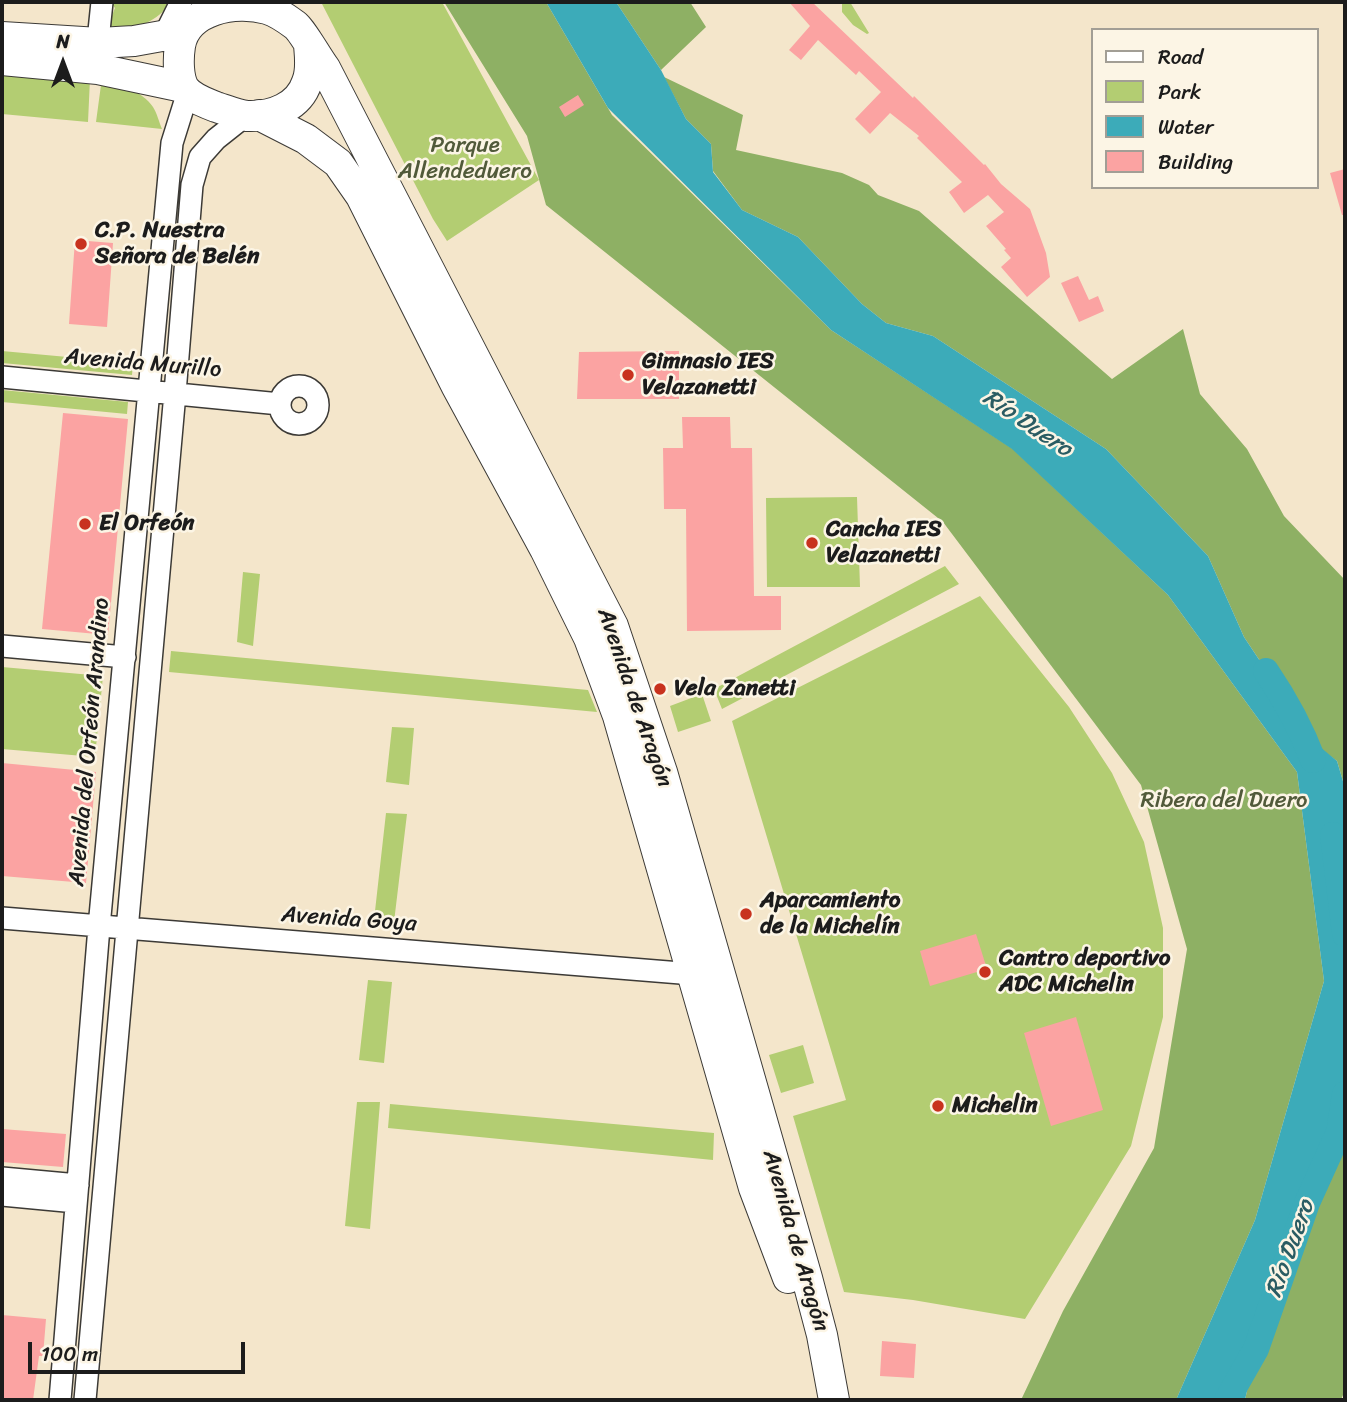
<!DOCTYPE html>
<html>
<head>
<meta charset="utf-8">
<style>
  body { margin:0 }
  #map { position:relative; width:1347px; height:1402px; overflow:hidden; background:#f4e6cb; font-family:Sriracha,sans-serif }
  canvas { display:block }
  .frame { position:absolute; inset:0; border:4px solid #1c1c1c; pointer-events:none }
  .legend { position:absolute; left:1091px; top:28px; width:228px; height:161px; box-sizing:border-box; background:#fcf5e5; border:2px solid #a29e95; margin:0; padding:9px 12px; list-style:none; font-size:21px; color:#1c1c1c }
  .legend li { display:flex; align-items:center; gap:14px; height:35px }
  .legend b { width:35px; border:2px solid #a29e95 }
  .north { position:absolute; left:28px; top:28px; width:70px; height:70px; -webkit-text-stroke:5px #fcf5e5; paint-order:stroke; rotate:0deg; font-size:19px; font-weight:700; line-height:28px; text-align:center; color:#1c1c1c }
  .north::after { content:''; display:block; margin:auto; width:24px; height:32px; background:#1c1c1c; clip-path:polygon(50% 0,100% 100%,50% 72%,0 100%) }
  .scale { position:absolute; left:28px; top:1342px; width:217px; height:32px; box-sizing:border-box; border:4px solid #1c1c1c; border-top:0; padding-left:9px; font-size:21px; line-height:24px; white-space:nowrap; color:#1c1c1c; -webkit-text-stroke:5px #fcf5e5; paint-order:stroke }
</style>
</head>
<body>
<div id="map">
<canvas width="1347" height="1402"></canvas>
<div class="frame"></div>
<ul class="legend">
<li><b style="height:9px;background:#fff"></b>Road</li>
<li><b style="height:19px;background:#b3cd72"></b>Park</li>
<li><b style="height:19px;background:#3cabb9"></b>Water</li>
<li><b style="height:19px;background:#fba3a2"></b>Building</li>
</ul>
<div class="north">N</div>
<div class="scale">100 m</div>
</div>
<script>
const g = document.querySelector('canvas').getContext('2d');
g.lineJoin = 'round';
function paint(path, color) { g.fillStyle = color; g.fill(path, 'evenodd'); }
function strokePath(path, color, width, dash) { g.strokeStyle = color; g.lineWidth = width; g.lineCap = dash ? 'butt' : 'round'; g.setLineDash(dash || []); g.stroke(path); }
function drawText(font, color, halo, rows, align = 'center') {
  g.font = font + ' Sriracha,sans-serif'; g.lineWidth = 5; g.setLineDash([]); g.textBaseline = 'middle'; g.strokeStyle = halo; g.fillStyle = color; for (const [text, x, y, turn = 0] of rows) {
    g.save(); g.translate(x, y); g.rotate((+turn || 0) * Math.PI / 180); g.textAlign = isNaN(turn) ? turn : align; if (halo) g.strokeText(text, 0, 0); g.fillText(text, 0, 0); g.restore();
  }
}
paint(new Path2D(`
  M 110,2 L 169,2 C 164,17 139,28 123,30 C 118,31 112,30 106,30 L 115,8 Z
  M 321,2 L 442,2 L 539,180 L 447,241 L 433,219 Z
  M 842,2 L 850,2 L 869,33 L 867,34 L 853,25 L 842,12 Z
  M 2,71 L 90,79 L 88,122 L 2,114 Z
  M 101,85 C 119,85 142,90 153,107 C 157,113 159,122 162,129 L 96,122 Z
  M 2,351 L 133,363 L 132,375 L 2,363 Z
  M 2,390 L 128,402 L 127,414 L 2,402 Z
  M 857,497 L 860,587 L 767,587 L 766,498 Z
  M 945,566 L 959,584 L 722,709 L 714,689 Z
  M 243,572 L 260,574 L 253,646 L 237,642 Z
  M 980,596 L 1069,707 L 1112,773 L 1144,842 L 1163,928 L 1163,1017 L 1131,1146 L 1025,1319 L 913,1300 L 844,1292 L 793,1116 L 846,1100 L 732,721 Z
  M 171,651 L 588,690 L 597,712 L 169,672 Z
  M 2,667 L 103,676 L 95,757 L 2,749 Z
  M 702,694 L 711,721 L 678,732 L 670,706 Z
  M 392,727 L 414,728 L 409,785 L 386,782 Z
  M 386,813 L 407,814 L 394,922 L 374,920 Z
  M 368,980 L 392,982 L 384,1063 L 359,1060 Z
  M 803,1045 L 814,1083 L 781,1093 L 769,1055 Z
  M 357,1102 L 380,1102 L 370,1229 L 345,1226 Z
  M 390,1104 L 714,1133 L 713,1160 L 388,1128 Z`), '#b3cd72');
paint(new Path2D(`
  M 444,2 L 546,2 L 612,115 L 831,330 L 1013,449 L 1168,595 L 1297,772 L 1324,981 L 1255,1220 L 1176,1400 L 1021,1400 L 1063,1311 L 1154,1148 L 1187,949 L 1141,785 L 943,522 L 546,205 L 527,136 Z
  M 616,2 L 690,2 L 706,27 L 661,70 Z
  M 664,77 L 743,115 L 736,150 L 842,173 L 869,185 L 878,195 L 919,211 L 1112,379 L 1183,329 L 1200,394 L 1247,449 L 1284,516 L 1345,580 L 1345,788 L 1337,761 L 1304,737 L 1284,697 L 1244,637 L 1208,556 L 1106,449 L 933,336 L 886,323 L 862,304 L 798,237 L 742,210 L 713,171 L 711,144 L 686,119 Z
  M 1345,1094 L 1345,1390 L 1341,1400 L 1245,1400 L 1256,1349 L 1307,1203 L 1339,1132 Z`), '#8eb064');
paint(new Path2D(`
  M 546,2 L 616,2 L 661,70 L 686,119 L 711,144 L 713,172 L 742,210 L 798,237 L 862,304 L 886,323 L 933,336 L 1106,449 L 1208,556 L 1244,637 L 1284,697 L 1301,731 L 1337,761 L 1345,788 L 1345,859 L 1337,870 L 1345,946 L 1345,1100 L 1339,1132 L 1307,1203 L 1256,1349 L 1245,1400 L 1176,1400 L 1255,1220 L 1324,981 L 1297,772 L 1168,595 L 1012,449 L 831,330 L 608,108 Z`), '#3cabb9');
strokePath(new Path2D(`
  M 1266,671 C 1285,699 1301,728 1313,760
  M 1333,835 L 1345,934
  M 1227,1400 L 1256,1349 L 1307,1203 L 1339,1132 L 1345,1094`), '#3cabb9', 26);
paint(new Path2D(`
  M 789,2 L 812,2 L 913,98 L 914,96 L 984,165 L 985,164 L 1001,184 L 1030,209 L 1046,253 L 1050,277 L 1027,297 L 1001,267 L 1011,258 L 1004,250 L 1006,249 L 986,226 L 1004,212 L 988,195 L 964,213 L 949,192 L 962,182 L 917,138 L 919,136 L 890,113 L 870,134 L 855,119 L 881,92 L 859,71 L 856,75 L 818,40 L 801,60 L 789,50 L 810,26 Z
  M 578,95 L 584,105 L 565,117 L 559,107 Z
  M 1345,169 L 1345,215 L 1342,215 L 1330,173 Z
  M 75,240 L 113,243 L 107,327 L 69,324 Z
  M 1078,276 L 1089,300 L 1098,296 L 1104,311 L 1079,322 L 1061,283 Z
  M 679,351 L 679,399 L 577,399 L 579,352 Z
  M 63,413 L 128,419 L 108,635 L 42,629 Z
  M 682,417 L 730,417 L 731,448 L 752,448 L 754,596 L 781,596 L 781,630 L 687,631 L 686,509 L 664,509 L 663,448 L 683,448 Z
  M 2,763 L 96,772 L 86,883 L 2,876 Z
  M 976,934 L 987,969 L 930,986 L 920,951 Z
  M 1076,1017 L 1103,1110 L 1051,1126 L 1024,1033 Z
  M 2,1129 L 66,1134 L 63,1167 L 2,1162 Z
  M 2,1315 L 46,1319 L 43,1356 L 39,1356 L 33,1400 L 2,1399 Z
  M 882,1341 L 916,1344 L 914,1378 L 880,1376 Z`), '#fba3a2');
const minor = new Path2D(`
  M 99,31 L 102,2
  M 164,36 L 181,2
  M 2,377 L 280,404
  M280 405a19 19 0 1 1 38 0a19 19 0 1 1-38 0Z
  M 2,646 L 125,657
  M 2,918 L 693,974 L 698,984
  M 2,1178 L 78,1185
  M 2,1195 L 76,1202
  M 60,1400 L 99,927 L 172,143 L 188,92
  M 85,1400 L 175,393 L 192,185 L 200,157 L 216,139 L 245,116`);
const highway = new Path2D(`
  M 2,37 L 99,43 L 134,41 L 184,32
  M 309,45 C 310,57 312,70 307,82 C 299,107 272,117 247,116 C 237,115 226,110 216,107 C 206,103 191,98 184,88 C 178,77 178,59 180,46 C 186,9 236,0 267,9 C 277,12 287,19 295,25 C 302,30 318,59 325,68 L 613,626 L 662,772 L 807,1278 L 822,1335 L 834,1400
  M 2,60 L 98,69 L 183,87
  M 259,115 L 306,139 L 338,163 L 361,196 L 456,385 L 545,549 L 589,638 L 618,716 L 754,1188 L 788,1278`);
strokePath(minor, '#3c3a36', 24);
strokePath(highway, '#3c3a36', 32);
strokePath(minor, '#fff', 21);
strokePath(highway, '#fff', 30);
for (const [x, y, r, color] of [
  [81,244,7,"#c8321e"],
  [628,375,7,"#c8321e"],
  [85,524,7,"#c8321e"],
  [812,543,7,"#c8321e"],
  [660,689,7,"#c8321e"],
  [746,914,7,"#c8321e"],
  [985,972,7,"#c8321e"],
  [938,1106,7,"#c8321e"]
]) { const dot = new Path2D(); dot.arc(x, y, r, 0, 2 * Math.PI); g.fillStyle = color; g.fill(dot); strokePath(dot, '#fcf5e5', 2.5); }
drawText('23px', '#515a3a', '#fcf5e5', [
  ["Parque",465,146],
  ["Allendeduero",465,172],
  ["Ribera del Duero",1224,801]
]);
drawText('bold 23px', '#1c1c1c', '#fcf5e5', [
  ["C.P. Nuestra",95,231],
  ["Señora de Belén",95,257],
  ["Gimnasio IES",642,362],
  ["Velazanetti",642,388],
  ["El Orfeón",99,524],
  ["Cancha IES",826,530],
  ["Velazanetti",826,556],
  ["Vela Zanetti",674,689],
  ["Aparcamiento",760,901],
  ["de la Michelín",760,927],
  ["Cantro deportivo",999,959],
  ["ADC Michelin",999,985],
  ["Michelin",952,1106]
], 'left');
drawText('23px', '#1c1c1c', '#fcf5e5', [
  ["Avenida Murillo",143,364,5],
  ["Avenida de Aragón",634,698,71],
  ["Avenida del Orfeón Arandino",90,742,-85],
  ["Avenida Goya",349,920,4],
  ["Avenida de Aragón",795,1241,74]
]);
drawText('italic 24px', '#2a5c63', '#fcf5e5', [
  ["Río Duero",1027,424,34],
  ["Río Duero",1291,1249,-70]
]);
</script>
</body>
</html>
